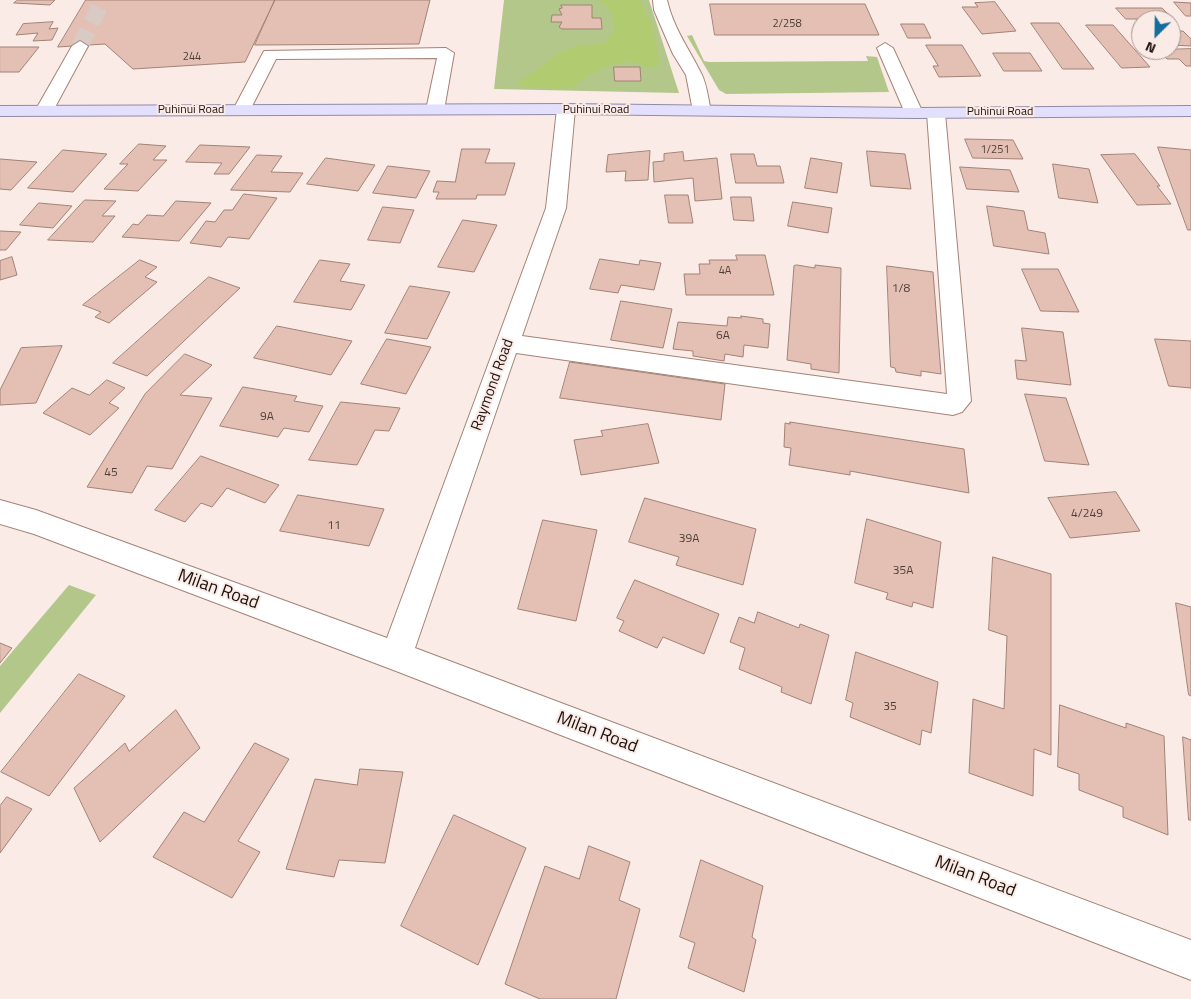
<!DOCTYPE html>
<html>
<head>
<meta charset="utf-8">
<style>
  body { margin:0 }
  #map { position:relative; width:1191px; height:999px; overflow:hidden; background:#faebe6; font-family:"Titillium Web",sans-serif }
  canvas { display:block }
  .north { position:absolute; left:1131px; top:10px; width:50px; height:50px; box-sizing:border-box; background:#faebe6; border:1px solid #a29490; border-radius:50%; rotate:203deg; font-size:14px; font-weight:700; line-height:20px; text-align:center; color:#1e120e }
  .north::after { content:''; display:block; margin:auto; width:18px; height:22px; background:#156d9d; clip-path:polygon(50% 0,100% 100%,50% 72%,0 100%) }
</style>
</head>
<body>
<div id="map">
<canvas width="1191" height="999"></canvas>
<div class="north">N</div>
</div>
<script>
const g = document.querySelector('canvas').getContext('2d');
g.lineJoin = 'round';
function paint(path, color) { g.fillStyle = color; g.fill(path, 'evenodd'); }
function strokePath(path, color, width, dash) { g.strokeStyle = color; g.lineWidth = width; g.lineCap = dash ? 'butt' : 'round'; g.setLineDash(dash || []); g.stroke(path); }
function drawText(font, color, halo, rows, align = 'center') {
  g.font = font + ' "Titillium Web",sans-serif'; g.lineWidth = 4; g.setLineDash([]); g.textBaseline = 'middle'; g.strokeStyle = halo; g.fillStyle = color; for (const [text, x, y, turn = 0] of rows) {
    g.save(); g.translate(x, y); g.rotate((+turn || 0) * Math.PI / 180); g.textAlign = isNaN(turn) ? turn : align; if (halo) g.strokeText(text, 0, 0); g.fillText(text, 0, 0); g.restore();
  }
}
paint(new Path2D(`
  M 504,0 L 649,0 L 679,93 L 494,89 Z
  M 692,35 L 704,61 L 709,62 L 868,61 L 866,56 L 877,57 L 889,92 L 726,94 L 719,90 L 687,36 Z
  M 69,585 L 96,595 L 0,713 L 0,666 Z`), '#b4c78a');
paint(new Path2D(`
  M 597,0 L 640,0 L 653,27 L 660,65 L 650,69 C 644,67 637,62 631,62 C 610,62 589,73 574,88 L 556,89 L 518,86 L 521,80 C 536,72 547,61 561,52 C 574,44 589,45 604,44 L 615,29 C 613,17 610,5 597,0 Z`), '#b0cb70');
const building = new Path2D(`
  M 18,0 L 55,0 L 50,5 L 14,3 Z
  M 86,0 L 275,0 L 245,62 L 133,69 L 105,44 L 58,47 Z
  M 275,0 L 430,0 L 419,44 L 255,45 Z
  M 995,2 L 1016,31 L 982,34 L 962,7 L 978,7 L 975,3 Z
  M 1174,2 L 1191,3 L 1191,16 L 1186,16 Z
  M 710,4 L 865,4 L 879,35 L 715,35 Z
  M 561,5 L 592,5 L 592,18 L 601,18 L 602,29 L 562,29 L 559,27 L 562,22 L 551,22 L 552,15 L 562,15 L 559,9 L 562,8 Z
  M 1116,8 L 1162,8 L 1173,19 L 1126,19 Z
  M 53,22 L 49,29 L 58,28 L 52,40 L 33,41 L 38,33 L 16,35 L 23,24 Z
  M 1031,23 L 1059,23 L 1094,69 L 1063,69 Z
  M 901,24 L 924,24 L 931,38 L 908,38 Z
  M 1086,25 L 1113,25 L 1150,67 L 1122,68 Z
  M 1171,31 L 1183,31 L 1191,39 L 1191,46 L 1171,45 Z
  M 926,45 L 962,45 L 981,76 L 939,77 L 933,66 L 938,66 Z
  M 0,47 L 39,47 L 19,72 L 0,72 Z
  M 1191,49 L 1191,66 L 1186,66 L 1179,59 L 1167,59 L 1158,50 Z
  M 993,53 L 1030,53 L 1042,71 L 1004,71 Z
  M 614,67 L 640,67 L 641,81 L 615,81 Z
  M 965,139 L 1013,140 L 1023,159 L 973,158 Z
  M 139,144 L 166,146 L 153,160 L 167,160 L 138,191 L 104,189 L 128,164 L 120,164 Z
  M 200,145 L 250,147 L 229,174 L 214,174 L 222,163 L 186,162 Z
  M 1158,147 L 1191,150 L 1191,230 L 1188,230 Z
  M 462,149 L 490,149 L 485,163 L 515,163 L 505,195 L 477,195 L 476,199 L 436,199 L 439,192 L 433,192 L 437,181 L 455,182 Z
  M 63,150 L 107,154 L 73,192 L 28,188 Z
  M 650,151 L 648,180 L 625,181 L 626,171 L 606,172 L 608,155 Z
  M 867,151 L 905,154 L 911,189 L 871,186 Z
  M 683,152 L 684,161 L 717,158 L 722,199 L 695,201 L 693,178 L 654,182 L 653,162 L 664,161 L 664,154 Z
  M 731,154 L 754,154 L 757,166 L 780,166 L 784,183 L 736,183 Z
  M 1135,154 L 1160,186 L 1157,186 L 1171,204 L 1137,205 L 1101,155 Z
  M 257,155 L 282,156 L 271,172 L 303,173 L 290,192 L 231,190 Z
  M 326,158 L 375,165 L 358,191 L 307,184 Z
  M 811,158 L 842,163 L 837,193 L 805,188 Z
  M 0,159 L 37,162 L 11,190 L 0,189 Z
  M 1053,164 L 1089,169 L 1098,203 L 1059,198 Z
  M 388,166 L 430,171 L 416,198 L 373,193 Z
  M 960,167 L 1010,170 L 1019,192 L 967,189 Z
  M 244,194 L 277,198 L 249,239 L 228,237 L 221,247 L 190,243 L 206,221 L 215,222 L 224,210 L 232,210 Z
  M 665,195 L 688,195 L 693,223 L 669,223 Z
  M 731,197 L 751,197 L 754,221 L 734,220 Z
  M 85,200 L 116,201 L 102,216 L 115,216 L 93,242 L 48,240 Z
  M 176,201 L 211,203 L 179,241 L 122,237 L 133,224 L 138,225 L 147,215 L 163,216 Z
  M 793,202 L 832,208 L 828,233 L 788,226 Z
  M 39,203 L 72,206 L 53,228 L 20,225 Z
  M 987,206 L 1024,211 L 1028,230 L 1045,233 L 1049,254 L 994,246 Z
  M 383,207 L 414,210 L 400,243 L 368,240 Z
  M 463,220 L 497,225 L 474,272 L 438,267 Z
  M 0,231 L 21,232 L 6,250 L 0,250 Z
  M 736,255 L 765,255 L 774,295 L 686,295 L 684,274 L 700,274 L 699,264 L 710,264 L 709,260 L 737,260 Z
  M 12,257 L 17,275 L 0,280 L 0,261 Z
  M 600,259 L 639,265 L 640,260 L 661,263 L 654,290 L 621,285 L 618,293 L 590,289 Z
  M 140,260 L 157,267 L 145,277 L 157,282 L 109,323 L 95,317 L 101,312 L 83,305 Z
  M 320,260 L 350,264 L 340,281 L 365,285 L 351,310 L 294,302 Z
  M 797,265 L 815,268 L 815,265 L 841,268 L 839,373 L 811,369 L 811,364 L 787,360 L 794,266 Z
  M 887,266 L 933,272 L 941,374 L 921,371 L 921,376 L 896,372 L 895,368 L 891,367 Z
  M 1022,269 L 1058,269 L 1079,312 L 1041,311 Z
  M 209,277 L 240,288 L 147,376 L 113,363 Z
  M 410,286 L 450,292 L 427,339 L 385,333 Z
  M 621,301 L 672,309 L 663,348 L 611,340 Z
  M 741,316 L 763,319 L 763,323 L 770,324 L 768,348 L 744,345 L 743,357 L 725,354 L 724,361 L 693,356 L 693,351 L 673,349 L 678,322 L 727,326 L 728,317 L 741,318 Z
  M 277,326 L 352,341 L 331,375 L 254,358 Z
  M 1022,328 L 1063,332 L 1071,385 L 1017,379 L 1015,360 L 1026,361 Z
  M 387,339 L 431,347 L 406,394 L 361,384 Z
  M 1155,339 L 1191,341 L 1191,388 L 1169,386 Z
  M 62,346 L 36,403 L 0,405 L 0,390 L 21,348 Z
  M 185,354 L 212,365 L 180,395 L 212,398 L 172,469 L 147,466 L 132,493 L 87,487 L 145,394 Z
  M 570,362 L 725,384 L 721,420 L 560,398 Z
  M 107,380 L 125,388 L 109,403 L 119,408 L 90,435 L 43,413 L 72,388 L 89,395 Z
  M 243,387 L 297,396 L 294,401 L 323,406 L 309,432 L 284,428 L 278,437 L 220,426 Z
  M 1025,394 L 1066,398 L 1089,465 L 1045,461 Z
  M 341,402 L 400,408 L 389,431 L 375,430 L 357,465 L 309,460 Z
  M 790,422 L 964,449 L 969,493 L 850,471 L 850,475 L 789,465 L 791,448 L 784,447 L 785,423 L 790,424 Z
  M 648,424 L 659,463 L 581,475 L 574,440 L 603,436 L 601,431 Z
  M 201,456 L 279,485 L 265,503 L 227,488 L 212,507 L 201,503 L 185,522 L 155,510 Z
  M 1116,492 L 1140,531 L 1070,538 L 1048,498 Z
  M 298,495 L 384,509 L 369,546 L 280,531 Z
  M 645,498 L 756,529 L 743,585 L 676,565 L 679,557 L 629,542 Z
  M 867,519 L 941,542 L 933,608 L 913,602 L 912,607 L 886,599 L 888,593 L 855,583 Z
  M 543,520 L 597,530 L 576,621 L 518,609 Z
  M 993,557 L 1051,574 L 1051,755 L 1034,749 L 1033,796 L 969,773 L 973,699 L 1004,709 L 1007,636 L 989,630 Z
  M 635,580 L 719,614 L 704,654 L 663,637 L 657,648 L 619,631 L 624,621 L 617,618 Z
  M 1176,603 L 1191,607 L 1191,696 L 1189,695 Z
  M 758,612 L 799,628 L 800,624 L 829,635 L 811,704 L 781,692 L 782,687 L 739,669 L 745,648 L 730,642 L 739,617 L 754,623 Z
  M 0,643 L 12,648 L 0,663 Z
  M 856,652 L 938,682 L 931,733 L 922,730 L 920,745 L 850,717 L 853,703 L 846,700 Z
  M 79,674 L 125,696 L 49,796 L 1,772 Z
  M 1060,705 L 1126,728 L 1126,723 L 1164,736 L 1168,835 L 1123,817 L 1123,807 L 1079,790 L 1079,774 L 1058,767 Z
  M 176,710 L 200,748 L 100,842 L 74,788 L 125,743 L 129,751 Z
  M 1183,737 L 1191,740 L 1191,820 L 1189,820 Z
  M 255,743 L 289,759 L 238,841 L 260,852 L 232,898 L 153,857 L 184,812 L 204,822 Z
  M 360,769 L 403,772 L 385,863 L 339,860 L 334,877 L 286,869 L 315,779 L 357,785 Z
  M 7,797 L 32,809 L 0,853 L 0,806 Z
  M 454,815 L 526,848 L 478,965 L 401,926 Z
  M 589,846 L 630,862 L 619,900 L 640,909 L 616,999 L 540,999 L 505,984 L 545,866 L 579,879 Z
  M 701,860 L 763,886 L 752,937 L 756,940 L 744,992 L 688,968 L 695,943 L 680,937 Z`);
paint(building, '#e3c0b3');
strokePath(building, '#a28276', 1);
strokePath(new Path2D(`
  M 80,46 L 103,0`), '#d9cac6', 17, [17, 9]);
const minor = new Path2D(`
  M 653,0 L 667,0 C 673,27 689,49 701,73 C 707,84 708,99 711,111 L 708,115 L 696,115 L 693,111 L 686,75 L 673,54 L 654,10 Z
  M 80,41 L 88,46 L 53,111 L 50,115 L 38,115 L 35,111 L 72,46 Z
  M 885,43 L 893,48 L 923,113 L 920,117 L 908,117 L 905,113 L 877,48 Z
  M 446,48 L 454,53 L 444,110 L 441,114 L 429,114 L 426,110 L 437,58 L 276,59 L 248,114 L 236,114 L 233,110 L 264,51 Z
  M 566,104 L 572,105 L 575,109 L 566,208 L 522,336 L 947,394 L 927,113 L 930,109 L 942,109 L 945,113 L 971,401 L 962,412 L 953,415 L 516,353 L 415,648 L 1191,940 L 1191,980 L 396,671 L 34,534 L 0,524 L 0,500 L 36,510 L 387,638 L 546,208 L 557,109 L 560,105 Z`);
const major = new Path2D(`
  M 566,104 L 914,108 L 1191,106 L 1191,116 L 914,118 L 566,114 L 0,116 L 0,106 Z`);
strokePath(minor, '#a48377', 2);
strokePath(major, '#918ba7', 2);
paint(minor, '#fff');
paint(major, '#e2e0fc');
drawText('11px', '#4f3e37', null, [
  ["2/258",787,24],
  ["244",192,57],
  ["1/251",995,150],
  ["4A",725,271]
]);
drawText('12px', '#1e120e', '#faebe6', [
  ["Puhinui Road",191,110],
  ["Puhinui Road",596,110],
  ["Puhinui Road",1000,112]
]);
drawText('12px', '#4f3e37', null, [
  ["1/8",901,289],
  ["6A",723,336],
  ["9A",267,417],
  ["45",111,473],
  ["4/249",1087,514],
  ["11",334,526],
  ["39A",689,539],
  ["35A",903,571],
  ["35",890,707]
]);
drawText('15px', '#1e120e', '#faebe6', [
  ["Raymond Road",493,385,-70]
]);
drawText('18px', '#1e120e', '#faebe6', [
  ["Milan Road",218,590,20],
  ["Milan Road",597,733,21],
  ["Milan Road",975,877,21]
]);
</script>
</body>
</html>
